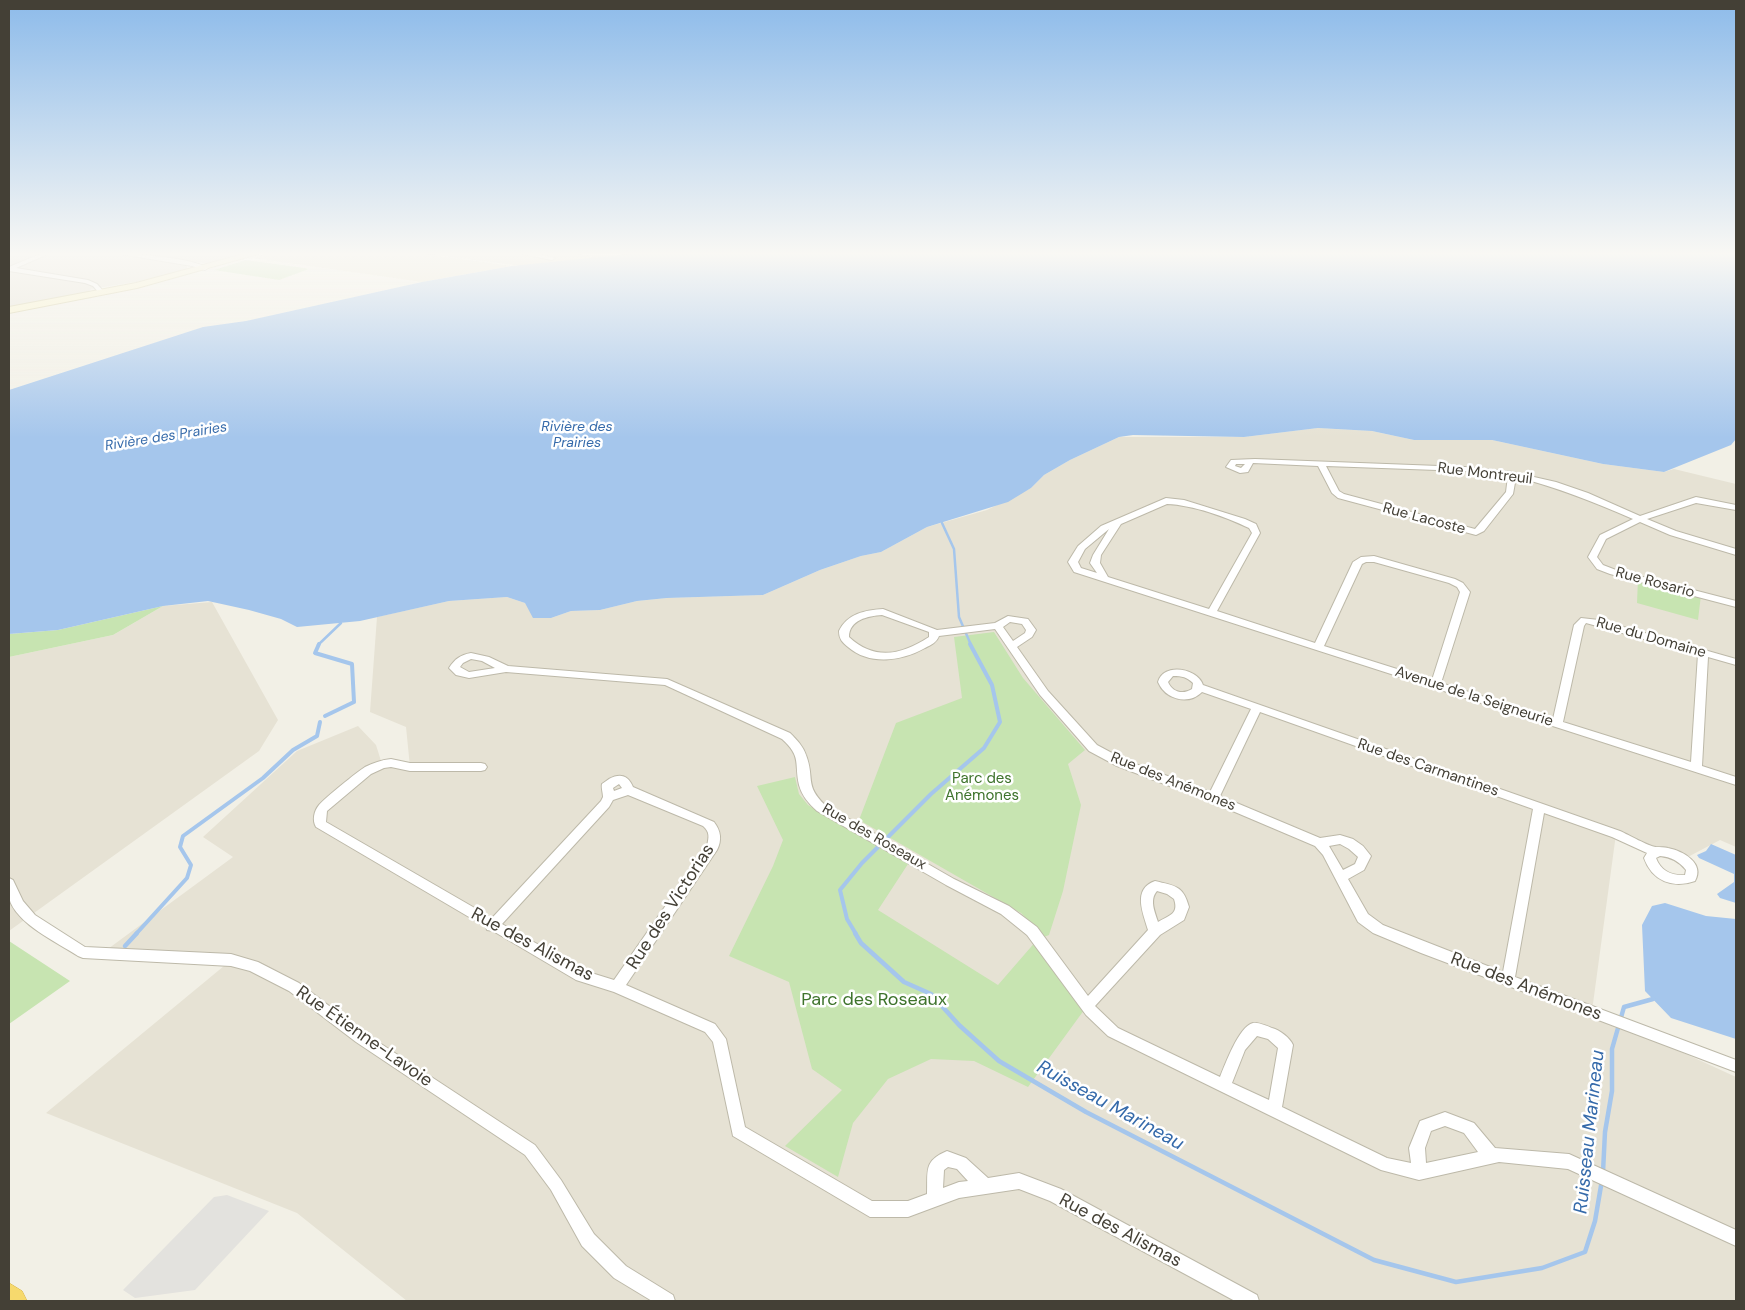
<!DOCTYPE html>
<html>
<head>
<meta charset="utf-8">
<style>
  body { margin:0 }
  #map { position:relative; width:1745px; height:1310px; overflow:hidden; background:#f2f0e6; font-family:"DM Sans",sans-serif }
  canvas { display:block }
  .frame { position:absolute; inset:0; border:10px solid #444036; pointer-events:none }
</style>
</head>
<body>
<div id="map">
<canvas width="1745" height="1310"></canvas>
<div class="frame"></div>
</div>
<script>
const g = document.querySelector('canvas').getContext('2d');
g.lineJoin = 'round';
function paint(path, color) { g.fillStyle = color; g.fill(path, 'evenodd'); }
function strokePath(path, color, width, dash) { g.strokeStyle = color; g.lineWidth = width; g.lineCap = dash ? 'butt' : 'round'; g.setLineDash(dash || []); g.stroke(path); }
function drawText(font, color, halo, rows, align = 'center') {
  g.font = font + ' "DM Sans",sans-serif'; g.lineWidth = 5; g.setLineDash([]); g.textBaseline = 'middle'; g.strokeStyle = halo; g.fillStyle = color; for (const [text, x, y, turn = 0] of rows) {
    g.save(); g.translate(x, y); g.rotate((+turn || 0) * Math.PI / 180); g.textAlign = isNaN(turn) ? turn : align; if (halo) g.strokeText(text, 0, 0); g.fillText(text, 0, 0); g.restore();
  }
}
paint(new Path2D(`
  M 9,254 L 242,254 L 209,264 L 197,262 L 187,266 L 187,270 L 136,282 L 91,289 L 88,293 L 9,307 Z
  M 428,254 L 578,254 L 600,258 L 522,266 Z
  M 1318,428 L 1372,431 L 1414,440 L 1492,440 L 1603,464 L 1664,472 L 1674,469 L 1736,484 L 1736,847 L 1720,840 L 1684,859 L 1616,834 L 1592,1011 L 1736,1077 L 1736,1301 L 407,1301 L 297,1213 L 46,1113 L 230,961 L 101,954 L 233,857 L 203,837 L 297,751 L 358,726 L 376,745 L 382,764 L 410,767 L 406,727 L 370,712 L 377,617 L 449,601 L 507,597 L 525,603 L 551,618 L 571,611 L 600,610 L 637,601 L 667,598 L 763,595 L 820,570 L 861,556 L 881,552 L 927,527 L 987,510 L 1031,488 L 1044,475 L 1070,460 L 1119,437 L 1244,437 Z
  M 212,602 L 278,720 L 259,751 L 9,931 L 9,657 L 113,635 L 163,606 Z`), '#e6e2d4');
paint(new Path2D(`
  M 265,254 L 426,254 L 512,266 L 422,282 L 253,258 Z`), '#eae6d1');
paint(new Path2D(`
  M 246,260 L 305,268 L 309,269 L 279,280 L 214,270 Z
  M 1638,579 L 1701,595 L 1698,620 L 1637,603 Z
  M 163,606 L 113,635 L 9,657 L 9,634 L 58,630 Z
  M 994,632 L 1023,678 L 1085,750 L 1068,764 L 1081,805 L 1063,891 L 1049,935 L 1044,937 L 1021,913 L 859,820 L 896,723 L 962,698 L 954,637 Z
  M 795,777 L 799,794 L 808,805 L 908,864 L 878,910 L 998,985 L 1037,940 L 1087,1006 L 1028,1087 L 974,1061 L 931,1059 L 888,1079 L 853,1123 L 838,1177 L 785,1146 L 842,1090 L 812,1069 L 789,982 L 729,956 L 773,866 L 783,840 L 757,786 Z
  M 9,941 L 70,981 L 9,1024 Z`), '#c7e4b1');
paint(new Path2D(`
  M 227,1195 L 269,1211 L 195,1290 L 135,1298 L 123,1290 L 214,1197 Z`), '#e3e2de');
paint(new Path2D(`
  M 629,254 L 1736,254 L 1736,439 L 1731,445 L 1664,472 L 1603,464 L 1492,440 L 1414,440 L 1372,431 L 1318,428 L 1244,437 L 1133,435 L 1119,437 L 1070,460 L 1044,475 L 1031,488 L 1008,502 L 927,527 L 881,552 L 861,556 L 820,570 L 763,595 L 667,598 L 637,601 L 600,610 L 571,611 L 551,618 L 533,618 L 525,603 L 507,597 L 449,601 L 360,621 L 297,627 L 281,619 L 249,610 L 208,601 L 163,606 L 58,630 L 9,634 L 9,390 L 203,327 L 246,321 L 422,282 L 512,266 Z
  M 1711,844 L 1736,855 L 1736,903 L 1720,898 L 1717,894 L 1734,882 L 1734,874 L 1699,858 L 1697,855 L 1706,851 Z
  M 1665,903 L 1706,916 L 1736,919 L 1736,1039 L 1671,1018 L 1645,991 L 1642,925 L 1652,906 Z`), '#a5c6ec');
strokePath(new Path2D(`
  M 942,523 L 954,549 L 959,617 L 971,645
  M 318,645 L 341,623`), '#a5c6ec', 2.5);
strokePath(new Path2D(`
  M 319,644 L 315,653 L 352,664 L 354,702 L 325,716
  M 136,934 L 187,878 L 191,865 L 180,847 L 183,836 L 263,778 L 293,750 L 317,736 L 320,722
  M 856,934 L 847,919 L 840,890 L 862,863 L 931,794 L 984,748 L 1000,722 L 992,685 L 970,644`), '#a5c6ec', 4);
strokePath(new Path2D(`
  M 855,933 L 861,943 L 904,982 L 931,994 L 959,1025 L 999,1061 L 1086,1112 L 1374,1260 L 1456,1282 L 1542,1268 L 1585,1252 L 1595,1221 L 1602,1180
  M 125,946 L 137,933
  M 1603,1172 L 1605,1132 L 1612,1091 L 1612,1049 L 1624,1007 L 1653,999`), '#a5c6ec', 4.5);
const street = new Path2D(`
  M 40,254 L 48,254 L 16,268 L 88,280 L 97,284 L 105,293 L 100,294 L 93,286 L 85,283 L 9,271 L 9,267 Z
  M 120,254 C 141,254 191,258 208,268 L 205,270 L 192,266 Z
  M 522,254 L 538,254 L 555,258 L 552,260 Z
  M 1255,459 L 1465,467 L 1512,472 L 1556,482 L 1588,493 L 1640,516 L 1696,497 L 1736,505 L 1736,510 L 1696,503 L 1647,519 L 1676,531 L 1736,549 L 1736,555 L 1670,535 L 1640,522 L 1606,539 L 1597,557 L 1603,565 L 1616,570 L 1736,601 L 1736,607 L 1610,574 L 1597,569 L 1588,557 L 1600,535 L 1633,519 C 1594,502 1557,487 1516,477 L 1513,494 L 1484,531 L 1476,535 L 1338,498 L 1332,493 L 1318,466 L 1253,463 L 1248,472 L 1240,473 L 1226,467 L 1231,460 ZM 1236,464 L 1245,464 L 1241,468 L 1235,466 ZM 1326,466 L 1465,471 L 1508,476 L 1506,492 L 1475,529 L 1344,494 L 1339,491 Z
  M 1166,498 L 1184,500 L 1245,519 L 1256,524 L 1260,533 L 1217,611 L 1315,643 L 1353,562 L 1361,557 L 1374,556 L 1455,579 L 1463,583 L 1470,592 L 1441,683 L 1553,719 L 1574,625 L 1581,618 L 1599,620 L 1736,659 L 1736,665 L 1708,657 L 1702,766 L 1736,777 L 1736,785 L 1074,572 L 1068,562 L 1078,546 L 1101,526 ZM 1167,504 C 1193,505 1226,517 1249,528 L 1252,533 L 1209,609 L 1108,577 L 1100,563 L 1101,555 L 1121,524 ZM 1109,529 L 1093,555 L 1090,563 L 1097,573 L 1081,568 L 1078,562 L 1085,549 ZM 1366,562 L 1374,562 L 1449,583 L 1457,587 L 1460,592 L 1432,680 L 1324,646 L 1362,564 ZM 1586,623 L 1698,654 L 1691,762 L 1563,722 L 1584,626 Z
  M 883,609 L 937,630 L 995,623 L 1008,616 L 1028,619 L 1036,630 L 1032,637 L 1017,647 L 1048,691 L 1097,745 L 1125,760 L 1210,792 L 1251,709 L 1202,692 C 1188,706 1165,699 1158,682 C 1163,662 1198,668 1203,685 L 1620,831 C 1629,835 1648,846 1656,847 C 1660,847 1664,847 1668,848 C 1683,851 1705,863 1695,881 C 1673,889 1652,881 1644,858 L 1647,853 L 1612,837 L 1544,813 L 1515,977 L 1736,1060 L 1736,1072 L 1421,953 L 1373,933 L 1358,922 L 1323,855 L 1315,846 L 1209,801 L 1117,766 L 1089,751 L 1040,695 L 995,629 L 939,636 C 937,642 931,645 925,648 C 902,661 870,666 848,647 C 842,642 839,639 839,631 C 847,614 865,610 883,609 ZM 882,615 L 929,632 L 929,637 C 901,655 875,661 849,637 C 849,620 868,616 882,615 ZM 1010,622 L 1022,624 L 1026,630 L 1025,633 L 1013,641 L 1003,627 ZM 1173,676 C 1182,676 1187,677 1193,683 L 1192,689 C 1183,695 1172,692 1168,682 ZM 1260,712 L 1533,809 L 1503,972 L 1383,925 L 1368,914 L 1348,879 L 1364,870 L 1371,856 L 1363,846 L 1353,839 L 1340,835 L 1320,838 L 1220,796 ZM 1340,844 L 1349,849 L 1358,857 L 1355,864 L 1343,870 L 1329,846 ZM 1660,856 C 1671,857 1679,861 1686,870 L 1685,875 C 1672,876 1661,871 1656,858 Z
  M 471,653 L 489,657 L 508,666 L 667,679 L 790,733 C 797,740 803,746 806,755 C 815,778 804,785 825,805 L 954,879 L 1009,906 L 1037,927 L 1088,996 L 1148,930 C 1143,913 1132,889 1155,881 C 1175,886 1183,885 1189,907 L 1184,920 L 1160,935 L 1095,1006 L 1118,1028 L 1220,1077 C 1225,1065 1239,1026 1253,1023 C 1258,1022 1267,1026 1272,1028 C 1280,1030 1290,1038 1293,1045 L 1282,1107 L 1387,1158 L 1411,1163 L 1409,1148 L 1420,1121 L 1445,1112 L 1474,1123 L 1495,1148 L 1569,1154 L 1736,1230 L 1736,1246 L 1568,1169 L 1499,1162 L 1419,1180 L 1381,1170 L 1108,1036 L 1086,1015 L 1027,935 L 1001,914 L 946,885 L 817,811 C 809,804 802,796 799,785 C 794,763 802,757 782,739 L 665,685 L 506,672 L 469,678 L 456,675 L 449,668 C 455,659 460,655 471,653 ZM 471,659 L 482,661 L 495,668 L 469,672 L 460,667 L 463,663 ZM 1157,891 L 1167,894 L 1174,899 C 1179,914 1170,915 1158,922 C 1155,912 1149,900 1157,891 ZM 1257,1036 L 1268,1039 L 1278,1048 L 1269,1100 L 1232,1083 L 1245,1050 ZM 1445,1126 L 1464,1133 L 1478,1152 L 1426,1163 L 1425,1148 L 1431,1131 Z
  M 391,759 L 410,763 L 481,763 L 485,764 L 487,767 L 485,770 L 481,771 L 410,771 L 391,767 L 384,768 L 371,774 L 327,811 L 326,822 L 492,918 L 601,801 L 603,797 C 603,793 601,787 602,784 C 603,783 608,780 609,779 C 620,773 628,775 633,787 L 714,822 C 721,831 722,840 717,850 L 626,985 L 715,1024 L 726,1039 L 745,1127 L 872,1201 L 908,1201 L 927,1194 C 928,1171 923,1161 947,1151 L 966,1158 L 988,1178 L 1019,1173 L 1061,1189 L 1257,1295 L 1259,1301 L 1235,1301 L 1050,1201 L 1019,1189 L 959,1198 L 908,1217 L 870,1217 L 733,1136 L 713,1042 L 705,1032 L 614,992 L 576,980 L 493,931 L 487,930 L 486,927 L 316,827 C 312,820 314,811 319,805 C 325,798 357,772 365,767 C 373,763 381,760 391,759 ZM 619,784 L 622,788 L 614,791 L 613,788 ZM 628,795 L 703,826 C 710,832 709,837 707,846 L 614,980 L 585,971 L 502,924 L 609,807 L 613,800 ZM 948,1167 L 957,1169 L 968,1181 L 959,1182 L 943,1188 L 944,1170 Z
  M 9,878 L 13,880 L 23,901 L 35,915 L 85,947 L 231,954 L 258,962 L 299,983 L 366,1034 L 535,1145 L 561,1180 L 594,1234 L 626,1266 L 673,1295 L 675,1301 L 652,1301 L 614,1278 L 582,1246 L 551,1190 L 525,1155 L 356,1042 L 289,991 L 250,971 L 231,966 L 83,958 L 78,956 C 57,942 16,924 9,898 C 8,892 9,884 9,878 Z`);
const secondary = new Path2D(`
  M 244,254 L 258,254 L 137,288 L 9,313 L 9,307 L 136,283 Z`);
const highway = new Path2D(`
  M 9,1283 L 22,1291 L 27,1301 L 9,1301 Z`);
strokePath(street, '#bdb9a9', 2);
strokePath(secondary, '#d0c898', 2);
strokePath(highway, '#d5b03d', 1);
paint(street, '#fff');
paint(secondary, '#fbf5c6');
paint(highway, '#f6d96d');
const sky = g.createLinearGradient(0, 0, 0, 438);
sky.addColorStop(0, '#8dbbea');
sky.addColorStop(0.58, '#f9f8f4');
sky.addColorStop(1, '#f9f8f400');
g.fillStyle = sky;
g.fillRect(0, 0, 1745, 438);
drawText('italic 14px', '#356aaa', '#fff', [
  ["Rivière des",577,427],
  ["Prairies",577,443],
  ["Rivière des Prairies",166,437,-9]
]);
drawText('15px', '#444036', '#fff', [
  ["Rue Montreuil",1485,474,7],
  ["Rue Lacoste",1424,519,15],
  ["Rue Rosario",1655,583,15],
  ["Rue du Domaine",1651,638,16],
  ["Avenue de la Seigneurie",1474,697,18],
  ["Rue des Carmantines",1428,768,19],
  ["Rue des Anémones",1173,782,22],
  ["Rue des Roseaux",874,837,30]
]);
drawText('15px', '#3e732c', '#fff', [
  ["Parc des",982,779],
  ["Anémones",982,796]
]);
drawText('18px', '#444036', '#fff', [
  ["Rue des Victorias",671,907,-57],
  ["Rue des Alismas",532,945,28],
  ["Rue des Anémones",1526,987,21],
  ["Rue Étienne-Lavoie",364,1037,35],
  ["Rue des Alismas",1120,1231,28]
]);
drawText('18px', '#3e732c', '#fff', [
  ["Parc des Roseaux",874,1000]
]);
drawText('italic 19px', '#356aaa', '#fff', [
  ["Ruisseau Marineau",1110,1106,29],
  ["Ruisseau Marineau",1590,1132,-84]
]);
</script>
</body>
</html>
